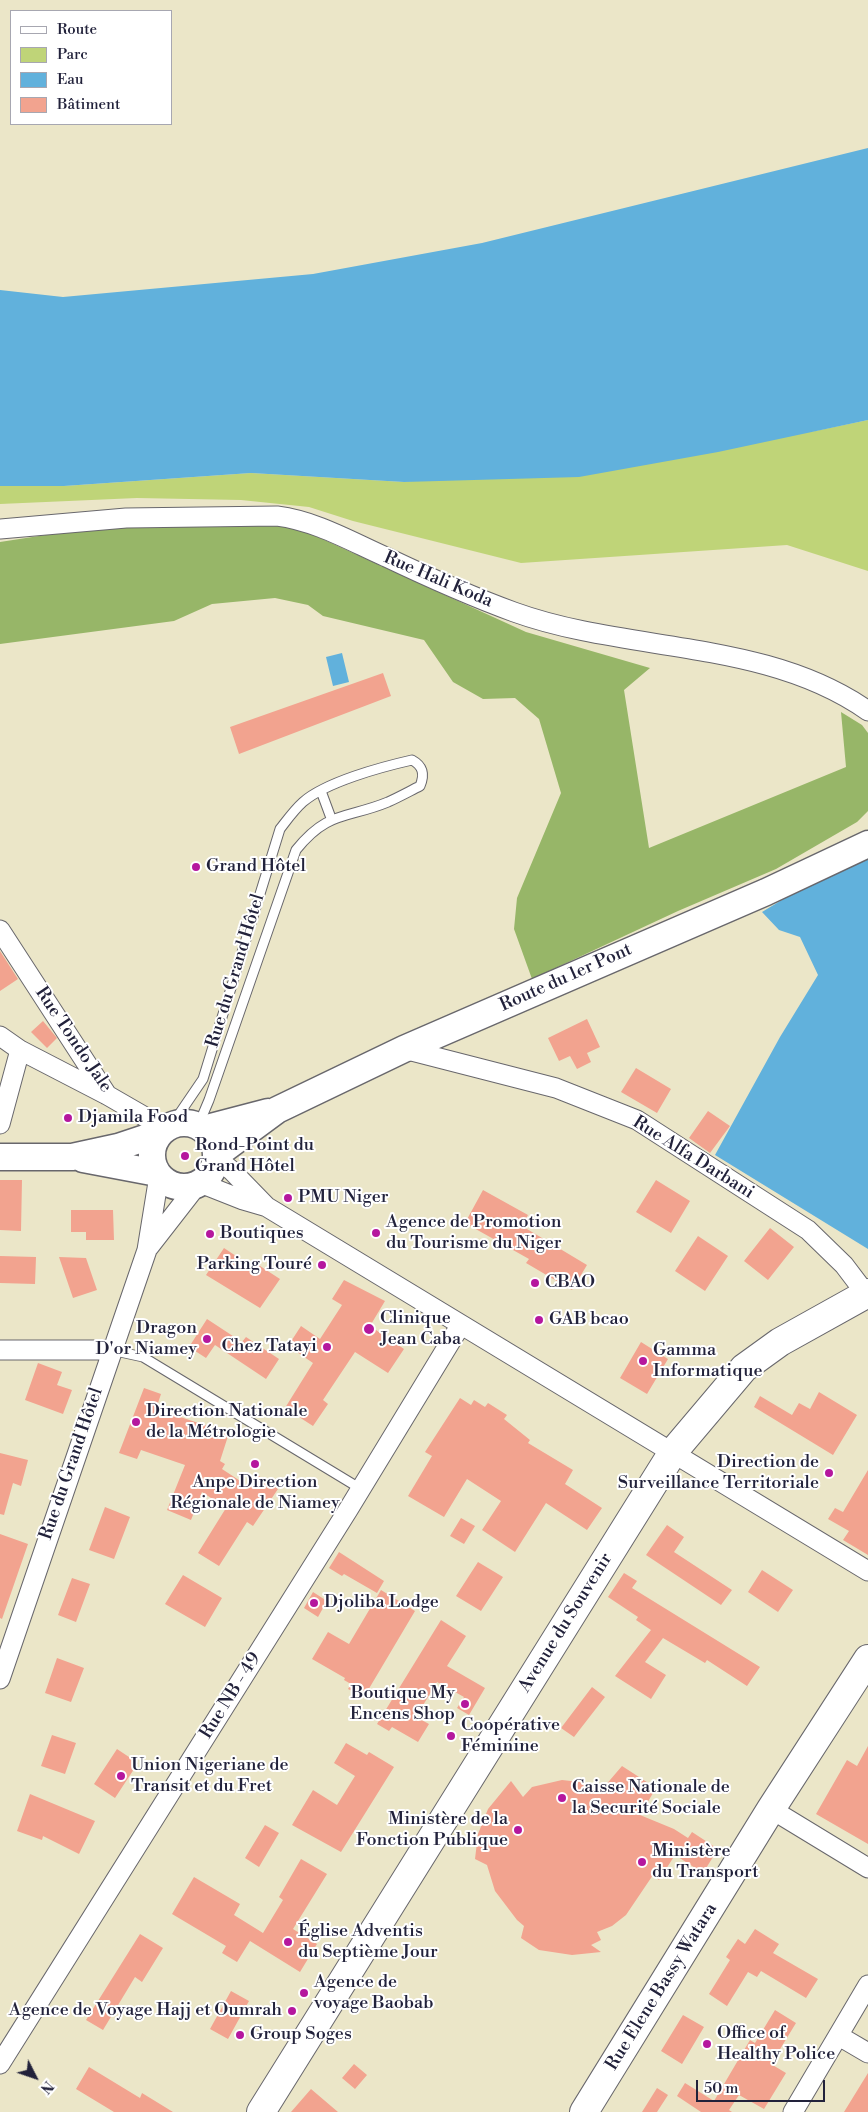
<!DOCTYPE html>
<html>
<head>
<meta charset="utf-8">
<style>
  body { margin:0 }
  #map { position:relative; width:868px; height:2112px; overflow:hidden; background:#ebe6c8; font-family:"Libre Bodoni",serif }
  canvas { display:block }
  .legend { position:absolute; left:10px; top:10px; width:162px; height:115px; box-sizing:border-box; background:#fff; border:1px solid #a7a7b1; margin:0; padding:6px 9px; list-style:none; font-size:15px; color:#22223b }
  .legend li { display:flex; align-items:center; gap:10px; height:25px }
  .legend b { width:25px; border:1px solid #a7a7b1 }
  .north { position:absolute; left:10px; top:2052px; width:50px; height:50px; -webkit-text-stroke:4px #fff; paint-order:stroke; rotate:131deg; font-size:14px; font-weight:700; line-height:20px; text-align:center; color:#22223b }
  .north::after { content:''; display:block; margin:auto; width:18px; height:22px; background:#22223b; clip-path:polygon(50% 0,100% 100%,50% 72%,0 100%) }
  .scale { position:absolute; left:696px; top:2080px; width:129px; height:22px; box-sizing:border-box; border:2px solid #22223b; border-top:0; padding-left:6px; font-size:15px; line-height:18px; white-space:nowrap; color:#22223b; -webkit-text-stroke:4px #fff; paint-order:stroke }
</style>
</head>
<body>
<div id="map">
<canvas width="868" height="2112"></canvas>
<ul class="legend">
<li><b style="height:6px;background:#fff"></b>Route</li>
<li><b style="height:14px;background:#bfd478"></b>Parc</li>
<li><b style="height:14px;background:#61b1dc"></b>Eau</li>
<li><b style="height:14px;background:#f2a38f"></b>Bâtiment</li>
</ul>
<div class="north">N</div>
<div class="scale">50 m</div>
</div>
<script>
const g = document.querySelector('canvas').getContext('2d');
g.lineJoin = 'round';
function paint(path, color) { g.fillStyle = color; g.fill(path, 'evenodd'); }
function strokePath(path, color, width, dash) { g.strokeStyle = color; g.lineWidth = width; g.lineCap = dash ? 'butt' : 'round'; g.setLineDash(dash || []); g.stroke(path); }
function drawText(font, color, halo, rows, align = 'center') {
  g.font = font + ' "Libre Bodoni",serif'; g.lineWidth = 4; g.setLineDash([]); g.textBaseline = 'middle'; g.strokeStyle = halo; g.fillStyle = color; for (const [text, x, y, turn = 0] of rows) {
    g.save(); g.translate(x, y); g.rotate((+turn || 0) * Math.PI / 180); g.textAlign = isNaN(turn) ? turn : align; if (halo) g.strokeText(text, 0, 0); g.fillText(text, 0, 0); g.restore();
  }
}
paint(new Path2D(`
  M 868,420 L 868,571 L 787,545 L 521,563 L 353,521 L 309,507 L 241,500 L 137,498 L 0,504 L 0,486 L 64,486 L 251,473 L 404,482 L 815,431 Z`), '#bfd478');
paint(new Path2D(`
  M 136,521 L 294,526 L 526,632 L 650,668 L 624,690 L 649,848 L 846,767 L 841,712 L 862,725 L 868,733 L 868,811 L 857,822 L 776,869 L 678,911 L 532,979 L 514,929 L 517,898 L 561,793 L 539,719 L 515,698 L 483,699 L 453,682 L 424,640 L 323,616 L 308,605 L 275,598 L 212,604 L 174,621 L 0,644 L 0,542 Z`), '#97b668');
paint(new Path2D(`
  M 868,148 L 868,420 L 718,452 L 579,477 L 404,482 L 251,473 L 64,486 L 0,486 L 0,290 L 63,297 L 313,274 L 482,243 Z
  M 342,653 L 349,682 L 333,686 L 326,657 Z
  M 868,854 L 868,1249 L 715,1155 L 780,1037 L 818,975 L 800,937 L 779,930 L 762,912 L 856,855 Z`), '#61b1dc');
paint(new Path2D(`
  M 383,673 L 391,696 L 239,754 L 230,727 Z
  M 0,951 L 18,979 L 0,991 Z
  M 587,1019 L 600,1047 L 587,1053 L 591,1062 L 577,1069 L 570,1056 L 559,1061 L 548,1038 Z
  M 43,1021 L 57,1038 L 47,1048 L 31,1032 Z
  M 636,1068 L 671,1089 L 657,1113 L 621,1092 Z
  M 708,1111 L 730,1126 L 710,1153 L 689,1138 Z
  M 0,1180 L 22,1180 L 21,1231 L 0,1230 Z
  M 656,1180 L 690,1201 L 671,1233 L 636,1212 Z
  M 483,1190 L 528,1215 L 522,1226 L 587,1265 L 572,1290 L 526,1263 L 529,1259 L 465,1223 Z
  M 71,1210 L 113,1210 L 114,1240 L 86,1240 L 86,1232 L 71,1232 Z
  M 770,1228 L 794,1247 L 768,1280 L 744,1261 Z
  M 698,1236 L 728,1256 L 705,1291 L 675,1271 Z
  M 224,1248 L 254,1268 L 257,1264 L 280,1279 L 260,1308 L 206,1275 Z
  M 0,1256 L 36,1257 L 35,1284 L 0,1283 Z
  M 59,1257 L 86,1258 L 97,1290 L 73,1298 Z
  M 344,1280 L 385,1301 L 370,1326 L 404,1349 L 388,1373 L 355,1352 L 323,1400 L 328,1404 L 313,1426 L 285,1408 L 313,1363 L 288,1346 L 301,1326 L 320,1339 L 342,1305 L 332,1299 Z
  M 207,1319 L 242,1342 L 246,1337 L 279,1359 L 266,1379 L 215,1345 L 206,1358 L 189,1347 Z
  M 641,1342 L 668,1359 L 647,1394 L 620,1378 Z
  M 38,1363 L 62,1372 L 57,1385 L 72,1390 L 63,1414 L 25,1400 Z
  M 144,1388 L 161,1394 L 156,1409 L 229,1433 L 220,1461 L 225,1464 L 222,1469 L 248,1486 L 256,1474 L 278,1489 L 253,1526 L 247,1522 L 219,1566 L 198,1553 L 226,1508 L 202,1492 L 191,1520 L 167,1510 L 185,1465 L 141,1450 L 137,1459 L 119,1453 Z
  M 819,1392 L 857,1415 L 833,1455 L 754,1407 L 760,1396 L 792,1415 L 799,1403 L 810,1409 Z
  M 460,1398 L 471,1405 L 474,1400 L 485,1407 L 488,1403 L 507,1415 L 504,1419 L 530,1440 L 528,1443 L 573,1470 L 565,1484 L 602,1508 L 587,1530 L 546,1503 L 515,1552 L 482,1530 L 501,1501 L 467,1479 L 444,1517 L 408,1496 L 432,1456 L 425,1452 Z
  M 0,1453 L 28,1460 L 21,1486 L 13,1483 L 4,1515 L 0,1514 Z
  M 868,1470 L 868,1555 L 843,1540 L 849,1531 L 828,1519 L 835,1508 L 843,1512 Z
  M 105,1507 L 130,1517 L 114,1559 L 89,1550 Z
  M 461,1518 L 475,1526 L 464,1544 L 450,1536 Z
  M 667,1525 L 684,1537 L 674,1552 L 732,1590 L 721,1605 L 646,1555 Z
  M 0,1534 L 28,1544 L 2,1619 L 0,1618 Z
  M 339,1552 L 384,1581 L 377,1593 L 344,1574 L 342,1576 L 329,1568 Z
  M 478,1562 L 503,1577 L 481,1611 L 456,1596 Z
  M 762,1570 L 793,1590 L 778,1612 L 748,1592 Z
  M 624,1573 L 637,1581 L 632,1588 L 760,1667 L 747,1686 L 707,1660 L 705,1663 L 663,1638 L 645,1662 L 666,1675 L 651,1699 L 615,1676 L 651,1630 L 636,1620 L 638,1617 L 608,1597 Z
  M 183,1575 L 222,1598 L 205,1627 L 165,1604 Z
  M 72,1578 L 90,1584 L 76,1622 L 58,1615 Z
  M 381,1590 L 415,1611 L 364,1697 L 348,1689 L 351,1684 L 344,1680 L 345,1678 L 312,1659 L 328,1632 L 349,1644 Z
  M 313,1592 L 327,1601 L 318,1617 L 304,1608 Z
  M 441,1620 L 466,1636 L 447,1666 L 485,1688 L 469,1715 L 457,1708 L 464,1697 L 437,1682 L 416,1717 L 429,1724 L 418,1742 L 392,1727 L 389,1731 L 377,1724 Z
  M 57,1658 L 84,1668 L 71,1702 L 45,1693 Z
  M 592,1687 L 605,1697 L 574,1737 L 561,1728 Z
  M 52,1735 L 76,1743 L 65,1774 L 41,1766 Z
  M 346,1743 L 367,1755 L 369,1752 L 394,1767 L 341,1852 L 292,1825 L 313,1790 L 337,1805 L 355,1776 L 334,1763 Z
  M 868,1746 L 868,1844 L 816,1814 L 847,1760 L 857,1766 Z
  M 117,1749 L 138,1763 L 115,1798 L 94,1784 Z
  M 622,1766 L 656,1788 L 640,1815 L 674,1829 L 688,1838 L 692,1832 L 718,1849 L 703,1873 L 675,1855 L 659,1880 L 653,1875 L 626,1915 L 612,1926 L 597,1932 L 601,1940 L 591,1945 L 601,1952 L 572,1955 L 539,1950 L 521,1938 L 524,1926 L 517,1920 L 495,1891 L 487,1865 L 475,1859 L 478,1834 L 488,1809 L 511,1781 L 523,1797 L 532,1787 L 562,1780 L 580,1782 L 597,1792 L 600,1784 L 604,1787 Z
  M 30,1794 L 95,1821 L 79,1854 L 43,1836 L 42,1840 L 17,1831 Z
  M 265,1825 L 279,1833 L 259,1867 L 245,1858 Z
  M 301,1859 L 327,1874 L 293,1929 L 317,1944 L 300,1972 L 250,1941 L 237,1962 L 222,1953 L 226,1946 L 172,1914 L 194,1877 L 240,1904 L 234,1915 L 263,1933 L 283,1900 L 279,1897 Z
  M 755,1929 L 779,1944 L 773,1953 L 818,1979 L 806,1998 L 761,1971 L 757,1977 L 748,1972 L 727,2006 L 709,1994 L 730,1960 L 726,1957 L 738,1939 L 745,1944 Z
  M 140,1934 L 163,1948 L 142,1982 L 135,1977 L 103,2030 L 86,2020 Z
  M 231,1991 L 249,2001 L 228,2039 L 210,2029 Z
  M 775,2010 L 796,2023 L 771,2064 L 786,2073 L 764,2109 L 739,2095 L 729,2110 L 732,2112 L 701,2112 L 677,2096 L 685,2083 L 714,2101 L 750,2040 L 755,2043 Z
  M 683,2015 L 704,2027 L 682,2064 L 661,2051 Z
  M 354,2064 L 367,2075 L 355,2089 L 342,2078 Z
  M 89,2067 L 140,2098 L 142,2093 L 173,2112 L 114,2112 L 76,2089 Z
  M 868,2073 L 868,2112 L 844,2112 Z
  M 657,2088 L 668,2095 L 657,2112 L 642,2112 Z
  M 311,2089 L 338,2112 L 291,2112 Z`), '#f2a38f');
const lane = new Path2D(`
  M 321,791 L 331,818
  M 171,1126 L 203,1079 L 280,829 C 287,820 294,810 303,802 C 326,782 381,767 412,760 C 423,766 425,774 420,786 C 410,791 399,797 388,802 C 347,819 328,810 296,850 L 209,1100 L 198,1126
  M 111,1350 L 143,1357 L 361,1489`);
const street = new Path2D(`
  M 0,529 L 126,518 L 277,516 C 316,521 350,541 386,557 C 428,577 470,596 514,612 C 627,653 766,639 868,711
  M 0,930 L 107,1095
  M 0,1036 L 20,1050 L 107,1095 L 166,1129
  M 404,1049 L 556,1088 L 637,1120 L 808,1230 L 844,1265 L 866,1294
  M 0,1124 L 20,1050
  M 216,1158 L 231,1170 L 267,1207 L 868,1571
  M 200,1183 L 243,1200 L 267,1207
  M 149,1247 L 198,1184
  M 0,1350 L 111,1350
  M 0,1679 L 147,1250 L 159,1176
  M 771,1809 L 868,1868
  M 839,2036 L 868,2053
  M 0,2064 L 348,1510 L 460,1326
  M 793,2112 L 868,1985`);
const secondary = new Path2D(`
  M152 1155a32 32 0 1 1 64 0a32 32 0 1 1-64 0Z
  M 203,1129 L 268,1112
  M 216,1155 L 277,1110 L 404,1049 L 766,892 L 868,844
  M 0,1157 L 72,1157 L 118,1147 L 160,1133
  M 83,1159 L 157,1173`);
const primary = new Path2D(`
  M 261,2112 L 673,1452 L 744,1368 L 780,1342 L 868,1293
  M 584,2112 L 771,1809 L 868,1659`);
strokePath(lane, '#68676c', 11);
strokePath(street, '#68676c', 21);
strokePath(secondary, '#68676c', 29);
strokePath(primary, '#68676c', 30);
strokePath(lane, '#fff', 9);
strokePath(street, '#fff', 19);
strokePath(secondary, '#fff', 26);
strokePath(primary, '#fff', 28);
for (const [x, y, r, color] of [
  [196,867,5,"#b5179e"],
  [68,1118,5,"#b5179e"],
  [185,1156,5,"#b5179e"],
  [288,1198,5,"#b5179e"],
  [376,1233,5,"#b5179e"],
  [210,1234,5,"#b5179e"],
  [322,1265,5,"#b5179e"],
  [535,1283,5,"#b5179e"],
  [539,1320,5,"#b5179e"],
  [369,1329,6,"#b5179e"],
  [207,1339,5,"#b5179e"],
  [327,1347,5,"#b5179e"],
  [643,1361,5,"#b5179e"],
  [136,1422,5,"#b5179e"],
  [255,1464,5,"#b5179e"],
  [829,1473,5,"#b5179e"],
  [314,1603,5,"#b5179e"],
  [465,1704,5,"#b5179e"],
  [451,1736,5,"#b5179e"],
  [121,1776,5,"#b5179e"],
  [562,1798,5,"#b5179e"],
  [518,1830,5,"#b5179e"],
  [642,1862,5,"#b5179e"],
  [288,1942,5,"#b5179e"],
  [304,1993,5,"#b5179e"],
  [292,2011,5,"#b5179e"],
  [240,2035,5,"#b5179e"],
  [707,2044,5,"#b5179e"]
]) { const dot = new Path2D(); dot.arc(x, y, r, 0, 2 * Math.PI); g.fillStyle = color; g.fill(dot); strokePath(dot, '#fff', 2); }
drawText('18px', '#22223b', '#fff', [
  ["Rue Hali Koda",438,580,23],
  ["Rue du Grand Hôtel",236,971,-73],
  ["Route du 1er Pont",566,978,-24],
  ["Rue Tondo Jale",73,1040,56],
  ["Rue Alfa Darbani",693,1158,32],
  ["Rue du Grand Hôtel",72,1464,-71],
  ["Avenue du Souvenir",566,1623,-58],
  ["Rue NB - 49",231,1696,-58],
  ["Rue Elene Bassy Watara",662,1987,-58]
]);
drawText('18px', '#22223b', '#fff', [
  ["Grand Hôtel",206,867],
  ["Djamila Food",78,1118],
  ["Rond-Point du",195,1146],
  ["Grand Hôtel",195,1167],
  ["PMU Niger",298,1198],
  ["Agence de Promotion",386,1223],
  ["du Tourisme du Niger",386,1244],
  ["Boutiques",220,1234],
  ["Parking Touré",312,1265,"right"],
  ["CBAO",545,1283],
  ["Clinique",380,1319],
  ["Jean Caba",380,1340],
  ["GAB bcao",549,1320],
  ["Dragon",197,1329,"right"],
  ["D'or Niamey",197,1350,"right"],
  ["Chez Tatayi",317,1347,"right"],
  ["Gamma",653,1351],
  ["Informatique",653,1372],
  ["Direction Nationale",146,1412],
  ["de la Métrologie",146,1433],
  ["Direction de",819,1463,"right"],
  ["Surveillance Territoriale",819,1484,"right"],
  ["Anpe Direction",255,1483,"center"],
  ["Régionale de Niamey",255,1504,"center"],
  ["Djoliba Lodge",324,1603],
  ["Boutique My",455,1694,"right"],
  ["Encens Shop",455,1715,"right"],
  ["Coopérative",461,1726],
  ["Féminine",461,1747],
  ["Union Nigeriane de",131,1766],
  ["Transit et du Fret",131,1787],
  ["Caisse Nationale de",572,1788],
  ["la Securité Sociale",572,1809],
  ["Ministère de la",508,1820,"right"],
  ["Fonction Publique",508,1841,"right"],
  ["Ministère",652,1852],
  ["du Transport",652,1873],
  ["Église Adventis",298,1932],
  ["du Septième Jour",298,1953],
  ["Agence de",314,1983],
  ["voyage Baobab",314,2004],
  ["Agence de Voyage Hajj et Oumrah",282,2011,"right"],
  ["Office of",717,2034],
  ["Healthy Police",717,2055],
  ["Group Soges",250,2035]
], 'left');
</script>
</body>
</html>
